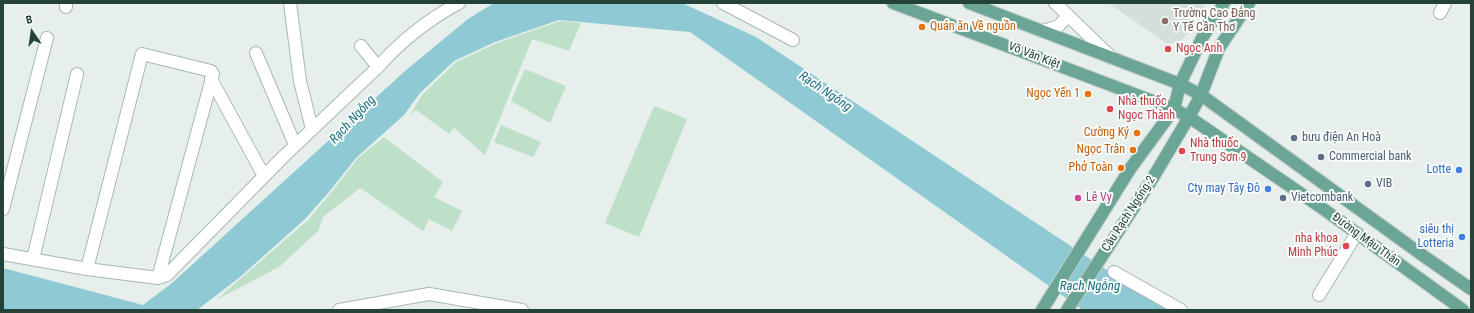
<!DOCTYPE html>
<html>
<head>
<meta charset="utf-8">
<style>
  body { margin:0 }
  #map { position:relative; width:1474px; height:313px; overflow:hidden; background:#e6efeb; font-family:"Roboto Condensed",sans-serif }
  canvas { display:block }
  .frame { position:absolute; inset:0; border:4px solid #24423a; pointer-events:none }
  .north { position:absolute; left:12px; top:12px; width:40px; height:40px; -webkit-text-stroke:3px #f7fbf9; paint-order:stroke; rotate:347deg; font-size:11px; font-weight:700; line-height:16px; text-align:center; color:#24423a }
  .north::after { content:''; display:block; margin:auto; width:14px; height:18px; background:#24423a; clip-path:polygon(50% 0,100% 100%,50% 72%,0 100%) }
</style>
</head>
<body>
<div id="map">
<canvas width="1474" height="313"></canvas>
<div class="frame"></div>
<div class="north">B</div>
</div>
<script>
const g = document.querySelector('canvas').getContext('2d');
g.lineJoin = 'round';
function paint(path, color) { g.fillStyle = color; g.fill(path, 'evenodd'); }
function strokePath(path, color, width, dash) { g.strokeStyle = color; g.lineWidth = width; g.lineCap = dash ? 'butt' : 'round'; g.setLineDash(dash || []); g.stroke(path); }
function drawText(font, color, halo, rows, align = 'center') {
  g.font = font + ' "Roboto Condensed",sans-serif'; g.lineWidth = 4; g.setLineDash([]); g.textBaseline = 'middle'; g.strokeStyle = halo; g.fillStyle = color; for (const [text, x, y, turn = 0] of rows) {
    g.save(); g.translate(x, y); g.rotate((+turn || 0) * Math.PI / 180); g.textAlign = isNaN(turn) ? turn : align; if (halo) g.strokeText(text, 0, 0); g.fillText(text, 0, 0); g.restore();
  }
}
paint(new Path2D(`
  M 1108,3 L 1205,3 L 1189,33 L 1180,41 L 1168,44 Z`), '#d4dfda');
paint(new Path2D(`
  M 560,21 L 581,23 L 569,51 L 532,39 L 485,155 L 454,128 L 449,134 L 416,110 L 410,115 L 422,95 L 456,62 L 497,43 Z
  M 525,69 L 566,86 L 550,123 L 511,101 Z
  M 654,106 L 687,119 L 639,237 L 605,223 Z
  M 501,125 L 541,142 L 533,157 L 494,142 Z
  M 384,137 L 443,182 L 434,197 L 462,211 L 452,231 L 429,219 L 423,231 L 360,188 L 323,217 L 318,231 L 279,267 L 216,300 L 308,220 L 334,189 L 358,158 Z`), '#bfe0c8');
paint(new Path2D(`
  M 494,3 L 682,3 L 756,37 L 1167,310 L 1083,310 L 690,32 L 559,20 L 495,42 L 454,61 L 420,93 L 404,115 L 356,158 L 329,192 L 305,219 L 240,277 L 197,310 L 3,310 L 3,268 L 143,305 L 172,283 L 405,71 L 468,19 Z`), '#8ec9d4');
const minor = new Path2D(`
  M 290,3 L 300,81 L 312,129
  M 723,3 L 793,40
  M 1055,3 L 1112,58
  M 66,7 L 66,3
  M 1440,13 L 1445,3
  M 1041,31 C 1055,28 1060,28 1067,15
  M 361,46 L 378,67
  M 256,53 L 295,145
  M 211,79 L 264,176
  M 3,209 L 47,38
  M 3,254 L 87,269 L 158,278 L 167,275 L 283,157 L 378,67 C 400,42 429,19 459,3
  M 33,259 L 77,74
  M 87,269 L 142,54 L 211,71 L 213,74 L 158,278
  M 1114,272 L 1181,310
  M 1319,295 L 1357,233
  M 339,310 L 429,294 L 522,310`);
const major = new Path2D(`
  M 893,3 L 1174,109 L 1189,117 L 1322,208 L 1463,310
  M 969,3 L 1180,84 L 1201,95 L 1425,257 L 1471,289
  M 1042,310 L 1130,169 L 1174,109 L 1180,84 L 1202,38 L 1224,3
  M 1067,310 L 1151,181 L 1189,117 L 1201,95 L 1219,48 L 1249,3`);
strokePath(minor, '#a8b8b2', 14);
strokePath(major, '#c2cac8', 14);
strokePath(minor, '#fff', 12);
strokePath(major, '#6aa596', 12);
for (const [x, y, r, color] of [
  [1165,21,4,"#8d6e63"],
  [922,27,4,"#e8710a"],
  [1168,49,4,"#e0444e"],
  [1088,94,4,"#e8710a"],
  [1110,109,4,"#e0444e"],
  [1137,133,4,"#e8710a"],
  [1294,138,4,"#5c6f8a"],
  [1133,150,4,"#e8710a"],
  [1182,151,4,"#e0444e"],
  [1321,157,4,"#5c6f8a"],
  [1121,168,4,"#e8710a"],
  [1459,170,4,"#3f7fe0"],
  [1368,184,4,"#5c6f8a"],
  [1268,189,4,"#3f7fe0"],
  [1078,198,4,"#d1479c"],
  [1283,198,4,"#5c6f8a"],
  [1462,237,4,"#3f7fe0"],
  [1346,246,4,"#e0444e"]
]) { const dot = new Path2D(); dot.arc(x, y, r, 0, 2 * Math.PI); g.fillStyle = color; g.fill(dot); strokePath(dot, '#f7fbf9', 1.5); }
drawText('12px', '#785e54', '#f7fbf9', [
  ["Trường Cao Đẳng",1173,14],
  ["Y Tế Cần Thơ",1173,28]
], 'left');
drawText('12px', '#c56008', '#f7fbf9', [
  ["Quán ăn Về nguồn",930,27,"left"],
  ["Ngọc Yến 1",1080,94],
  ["Cường Ký",1129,133],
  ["Ngọc Trân",1125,150],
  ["Phở Toàn",1113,168]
], 'right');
drawText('12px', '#be3a42', '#f7fbf9', [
  ["Ngọc Anh",1176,49],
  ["Nhà thuốc",1118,102],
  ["Ngọc Thành",1118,116],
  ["Nhà thuốc",1190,144],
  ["Trung Sơn 9",1190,158],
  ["nha khoa",1338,239,"right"],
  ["Minh Phúc",1338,253,"right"]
], 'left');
drawText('12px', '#24423a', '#f7fbf9', [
  ["Võ Văn Kiệt",1034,56,21],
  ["Cầu Rạch Ngổng 2",1129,214,-57],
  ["Đường Mậu Thân",1366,240,36]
]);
drawText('12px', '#4e5e75', '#f7fbf9', [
  ["bưu điện An Hoà",1302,138],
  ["Commercial bank",1329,157],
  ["VIB",1376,184],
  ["Vietcombank",1291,198]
], 'left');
drawText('12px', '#366cbe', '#f7fbf9', [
  ["Lotte",1451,170],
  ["Cty may Tây Đô",1260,189],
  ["siêu thị",1454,230],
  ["Lotteria",1454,244]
], 'right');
drawText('12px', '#b23c85', '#f7fbf9', [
  ["Lê Vy",1086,198]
], 'left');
drawText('italic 13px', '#1c6f80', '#f7fbf9', [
  ["Rạch Ngỗng",825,92,34],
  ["Rạch Ngỗng",353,120,-47],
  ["Rạch Ngỗng",1090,287]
]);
</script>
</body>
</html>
